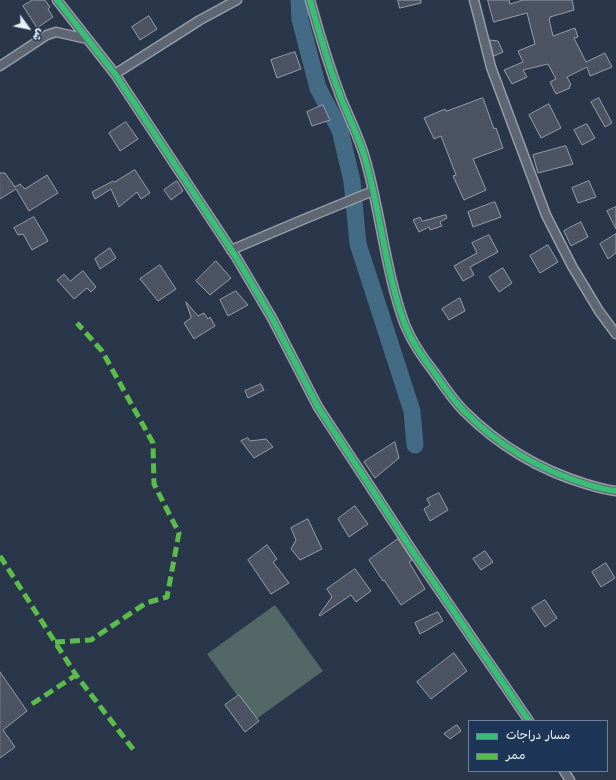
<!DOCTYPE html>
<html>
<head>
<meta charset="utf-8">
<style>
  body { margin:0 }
  #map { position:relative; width:616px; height:780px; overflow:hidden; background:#2a374a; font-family:"Shantell Sans","Playpen Sans Arabic",sans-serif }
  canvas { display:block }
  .legend { position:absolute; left:468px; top:720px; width:140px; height:52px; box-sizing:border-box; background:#1d3557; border:1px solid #6e8097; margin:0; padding:5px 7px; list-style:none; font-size:12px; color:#e8f1f8 }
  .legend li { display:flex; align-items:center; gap:8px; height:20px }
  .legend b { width:20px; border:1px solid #6e8097 }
  .north { position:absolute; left:8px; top:8px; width:40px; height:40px; -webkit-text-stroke:3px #1d3557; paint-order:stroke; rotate:123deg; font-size:11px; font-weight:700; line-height:16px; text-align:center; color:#e8f1f8 }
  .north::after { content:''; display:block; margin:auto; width:14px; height:18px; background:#e8f1f8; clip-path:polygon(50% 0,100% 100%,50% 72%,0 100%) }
</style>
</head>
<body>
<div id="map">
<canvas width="616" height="780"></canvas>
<ul class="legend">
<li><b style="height:5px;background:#3abd76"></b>مسار دراجات</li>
<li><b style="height:5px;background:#5cbc4b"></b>ممر</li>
</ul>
<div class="north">ش</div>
</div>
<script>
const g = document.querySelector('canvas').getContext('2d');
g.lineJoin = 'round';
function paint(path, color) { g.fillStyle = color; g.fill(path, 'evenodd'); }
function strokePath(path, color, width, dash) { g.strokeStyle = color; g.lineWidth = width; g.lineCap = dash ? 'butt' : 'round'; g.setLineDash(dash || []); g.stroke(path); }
paint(new Path2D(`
  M 275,605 L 323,671 L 255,720 L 207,654 Z`), '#526766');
strokePath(new Path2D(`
  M 299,0 L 300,19 L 318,88 L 340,130 L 352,181 L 358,244 L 412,411 L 415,445`), '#436b86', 17);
const building = new Path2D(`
  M 33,0 L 45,0 L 50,7 L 48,9 L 53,17 L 37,28 L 23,6 Z
  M 398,0 L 421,0 L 421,3 L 400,8 Z
  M 488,0 L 509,0 L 510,4 L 523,0 L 572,0 L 574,10 L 550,17 L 550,19 L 549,19 L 553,36 L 575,28 L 578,37 L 574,38 L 586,62 L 605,53 L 612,67 L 590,76 L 587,67 L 567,77 L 571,85 L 569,86 L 570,88 L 556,94 L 550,82 L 556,79 L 548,64 L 523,70 L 527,77 L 512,84 L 504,70 L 523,62 L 518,51 L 535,44 L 527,13 L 494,22 Z
  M 149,16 L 157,29 L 140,40 L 132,27 Z
  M 490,40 L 498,41 L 503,52 L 494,56 Z
  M 295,52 L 301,69 L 277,78 L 271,60 Z
  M 483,98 L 494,129 L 496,128 L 503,148 L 473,159 L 486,190 L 464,200 L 453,176 L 456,175 L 441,136 L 434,139 L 424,118 L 445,109 L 446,111 Z
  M 599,98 L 612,123 L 605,127 L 591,102 Z
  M 549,104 L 561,128 L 541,138 L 529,115 Z
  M 323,105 L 330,120 L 312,126 L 307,112 Z
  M 126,122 L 138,139 L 120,151 L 109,133 Z
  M 587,124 L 595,138 L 582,145 L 574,130 Z
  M 566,146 L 573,164 L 538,173 L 533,155 Z
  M 135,170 L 150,193 L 141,199 L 137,192 L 119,207 L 111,189 L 95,199 L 92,192 L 113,181 L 114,182 Z
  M 0,173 L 5,173 L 15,187 L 20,184 L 25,189 L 47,175 L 58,193 L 29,211 L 16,189 L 0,199 Z
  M 177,181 L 183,191 L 171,200 L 164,190 Z
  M 589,181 L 596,197 L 578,203 L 572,188 Z
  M 495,202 L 501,217 L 473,227 L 468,212 Z
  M 616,207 L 616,229 L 607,211 Z
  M 446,215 L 447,218 L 440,222 L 442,226 L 430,230 L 429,227 L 419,232 L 413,220 L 420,217 L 422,221 Z
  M 34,217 L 48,241 L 32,250 L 23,234 L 18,235 L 14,228 Z
  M 581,222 L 588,237 L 571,246 L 564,231 Z
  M 616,234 L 616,253 L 608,259 L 600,244 Z
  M 489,235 L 498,252 L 470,267 L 474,275 L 463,281 L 454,266 L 477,253 L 472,243 Z
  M 548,245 L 558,262 L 540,273 L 530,256 Z
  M 110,248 L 116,258 L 100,269 L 95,259 Z
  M 216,261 L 231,278 L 210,295 L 196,281 Z
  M 160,265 L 176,289 L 158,301 L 140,279 Z
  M 503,268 L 512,283 L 499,292 L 489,277 Z
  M 83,271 L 96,287 L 91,292 L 87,288 L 74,299 L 57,280 L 64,274 L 70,281 Z
  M 236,291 L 248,305 L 228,316 L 220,300 Z
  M 460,298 L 465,311 L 449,320 L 442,309 Z
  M 186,302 L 198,316 L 204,313 L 208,319 L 210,317 L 215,326 L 194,339 L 184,323 L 191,318 Z
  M 261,384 L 264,390 L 248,398 L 245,391 Z
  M 248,438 L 250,441 L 266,439 L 273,447 L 254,458 L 241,441 Z
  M 395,442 L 399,458 L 375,478 L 364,462 Z
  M 439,493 L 448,510 L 430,521 L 424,509 L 430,505 L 427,499 Z
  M 355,506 L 368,524 L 349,537 L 338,519 Z
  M 308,519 L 322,549 L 300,560 L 291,549 L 296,540 L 291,528 Z
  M 398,539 L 412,560 L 409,562 L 425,589 L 401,605 L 384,580 L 383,581 L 369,560 Z
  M 267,545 L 277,559 L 273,562 L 289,583 L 271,594 L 248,560 Z
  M 485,551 L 493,562 L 481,570 L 473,559 Z
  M 606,563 L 615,578 L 601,587 L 592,572 Z
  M 355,569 L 371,591 L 356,602 L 351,595 L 320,616 L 319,615 L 332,597 L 327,589 Z
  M 545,600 L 557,618 L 545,627 L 532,608 Z
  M 438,612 L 443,621 L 420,634 L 415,623 Z
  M 454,653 L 467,671 L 431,699 L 417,682 Z
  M 0,672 L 27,711 L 3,730 L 15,747 L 0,758 Z
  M 239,695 L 259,721 L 245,732 L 225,705 Z
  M 457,725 L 461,731 L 450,739 L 444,734 Z`);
paint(building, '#4c5464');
strokePath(building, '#959da7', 1);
const street = new Path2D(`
  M 57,0 L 115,74 L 236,257 L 272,318 L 318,407 L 415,555 L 529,721
  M 310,0 C 319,33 329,66 341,98 C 349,118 359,137 365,158 C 381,213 385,271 405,325 C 412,342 422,357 434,372 C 443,385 453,400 464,411 C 498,445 540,470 586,484 C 596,487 606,490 616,491
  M 474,0 L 491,67 L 546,215 L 572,266 L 599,311 L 616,334
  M 0,66 L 47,35 L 56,32 L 87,39
  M 115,74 L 200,20 L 237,0
  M 231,250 L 302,220 L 373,191
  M 564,771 L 570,780`);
strokePath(street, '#959da7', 11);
strokePath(street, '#5d6672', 8);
strokePath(new Path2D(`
  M 0,556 L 76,675 L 136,753
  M 55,642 L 91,640 L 146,603 L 167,597 L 179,533 L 154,484 L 153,443 L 102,351 L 77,323
  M 32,704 L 76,675`), '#5cbc4b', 5, [10, 5]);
strokePath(new Path2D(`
  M 57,0 L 115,74 L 236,257 L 272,318 L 318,407 L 415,555 L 529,721
  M 310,0 C 319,33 329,66 341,98 C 349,118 359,137 365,158 C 381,213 385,271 405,325 C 412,342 422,357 434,372 C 443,385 453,400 464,411 C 498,445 540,470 586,484 C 596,487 606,490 616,491`), '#3abd76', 6);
</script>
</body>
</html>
